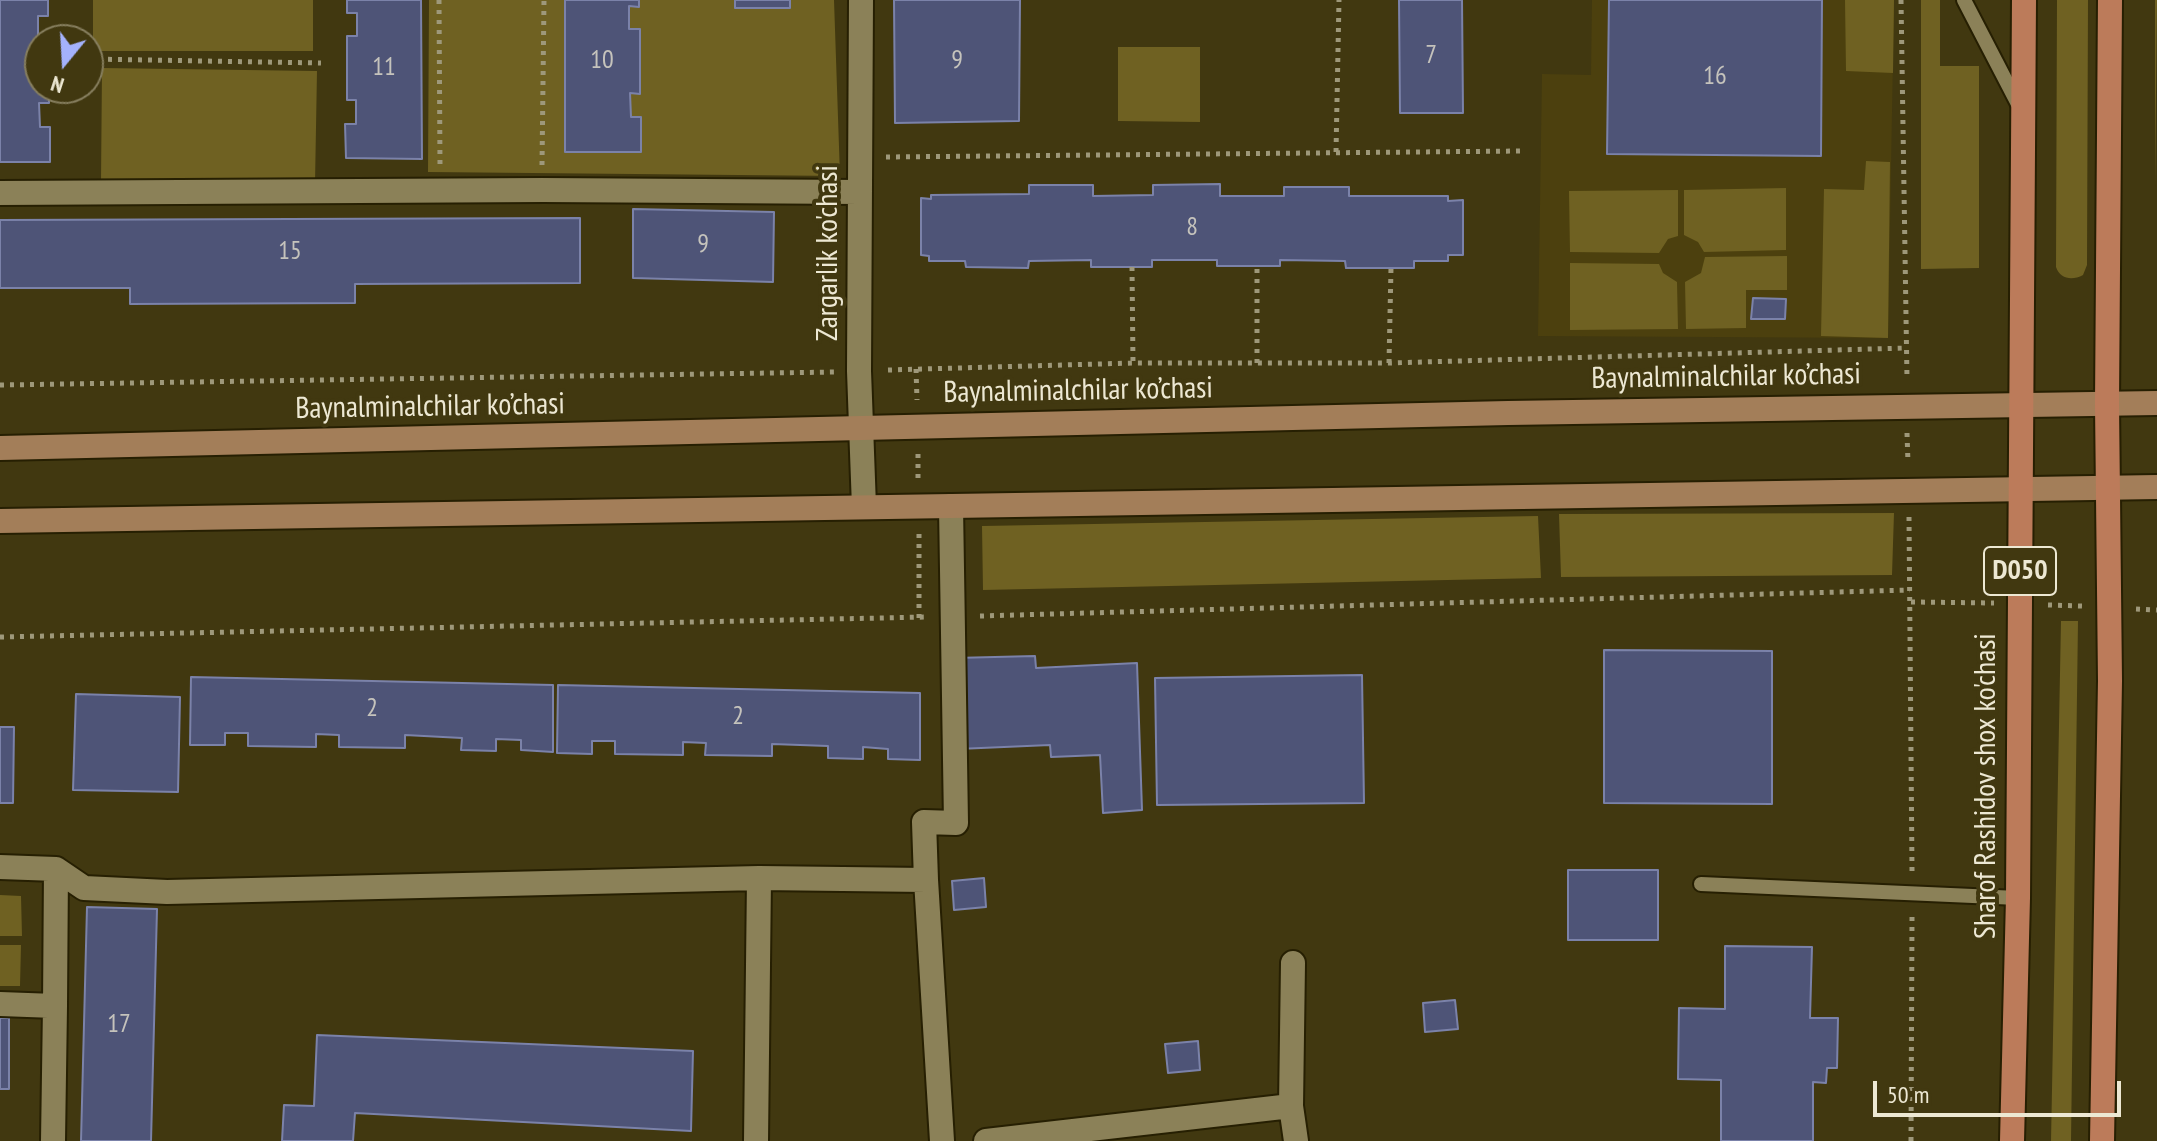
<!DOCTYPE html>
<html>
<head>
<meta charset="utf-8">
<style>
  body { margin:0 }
  #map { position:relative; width:2157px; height:1141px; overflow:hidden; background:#413810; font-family:"PT Sans Narrow",sans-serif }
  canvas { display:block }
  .north { position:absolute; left:24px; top:24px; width:80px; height:80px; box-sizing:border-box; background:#413810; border:2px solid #867e5e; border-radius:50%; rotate:198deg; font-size:22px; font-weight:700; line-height:32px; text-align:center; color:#ede8d3 }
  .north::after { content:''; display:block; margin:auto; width:28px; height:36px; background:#a4b2fc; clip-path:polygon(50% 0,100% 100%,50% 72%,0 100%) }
  .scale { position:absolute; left:1873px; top:1081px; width:248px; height:36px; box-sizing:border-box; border:4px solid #ede8d3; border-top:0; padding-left:10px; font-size:24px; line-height:28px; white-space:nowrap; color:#ede8d3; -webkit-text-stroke:6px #413810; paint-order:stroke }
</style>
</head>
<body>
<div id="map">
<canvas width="2157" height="1141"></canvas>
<div class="north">N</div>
<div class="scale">50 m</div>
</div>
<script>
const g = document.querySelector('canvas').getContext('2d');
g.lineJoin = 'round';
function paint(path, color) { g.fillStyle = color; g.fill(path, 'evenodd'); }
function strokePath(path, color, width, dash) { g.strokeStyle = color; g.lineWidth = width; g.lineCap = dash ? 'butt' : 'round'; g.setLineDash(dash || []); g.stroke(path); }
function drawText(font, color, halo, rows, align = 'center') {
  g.font = font + ' "PT Sans Narrow",sans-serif'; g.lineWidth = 8; g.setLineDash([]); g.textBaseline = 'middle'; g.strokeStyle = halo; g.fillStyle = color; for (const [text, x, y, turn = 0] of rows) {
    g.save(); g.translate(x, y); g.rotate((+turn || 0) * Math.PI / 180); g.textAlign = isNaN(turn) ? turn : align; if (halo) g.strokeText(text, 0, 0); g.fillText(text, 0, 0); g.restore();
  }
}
paint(new Path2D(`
  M 1592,0 L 1894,0 L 1888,338 L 1538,336 L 1542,74 L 1591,75 Z`), '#4c400e');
paint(new Path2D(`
  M 93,0 L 313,0 L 313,51 L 93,51 Z
  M 429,0 L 834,0 L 840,176 L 428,172 Z
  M 1845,0 L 1894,0 L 1893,73 L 1846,71 Z
  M 1921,0 L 1940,0 L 1940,66 L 1979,66 L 1979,268 L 1921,269 Z
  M 2057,0 L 2088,0 L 2087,265 L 2083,275 C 2072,281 2060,279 2056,267 Z
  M 2155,0 L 2157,0 L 2155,186 Z
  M 1118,47 L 1200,47 L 1200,122 L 1118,121 Z
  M 102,68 L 317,71 L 315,184 L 101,181 Z
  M 1866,161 L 1890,162 L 1888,338 L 1821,336 L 1824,189 L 1864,190 Z
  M 1786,188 L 1786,250 L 1704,252 L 1698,242 L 1684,235 L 1684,190 Z
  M 1678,190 L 1678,236 L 1668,239 L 1659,253 L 1570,252 L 1569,191 Z
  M 1787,256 L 1787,290 L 1746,290 L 1746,328 L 1686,329 L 1685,282 L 1701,273 L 1705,257 Z
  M 1570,263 L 1659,264 L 1663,273 L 1677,282 L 1678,329 L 1570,330 Z
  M 1894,513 L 1892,575 L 1561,577 L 1559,514 Z
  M 1538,516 L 1541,578 L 983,590 L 982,526 Z
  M 2061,621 L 2078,621 L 2071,1141 L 2051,1141 Z
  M 0,895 L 21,896 L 22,936 L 0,936 Z
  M 0,945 L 21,945 L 20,986 L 0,986 Z`), '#6f6122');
const building = new Path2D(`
  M 0,0 L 48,0 L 48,16 L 38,16 L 38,39 L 49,39 L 40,40 L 40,88 L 49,88 L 49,103 L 39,103 L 40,127 L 50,127 L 50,162 L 0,162 Z
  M 347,0 L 421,0 L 422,159 L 346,158 L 345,124 L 356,124 L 356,100 L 347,100 L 347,36 L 357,36 L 357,13 L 347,13 Z
  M 565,0 L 639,0 L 639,7 L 629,6 L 629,29 L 640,29 L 640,94 L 630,93 L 631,117 L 641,117 L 641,152 L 565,152 Z
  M 735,0 L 790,0 L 790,8 L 735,8 Z
  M 894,0 L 1020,0 L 1019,121 L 895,123 Z
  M 1399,0 L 1462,0 L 1463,113 L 1400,113 Z
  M 1609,0 L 1822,0 L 1821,156 L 1607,154 Z
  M 1220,184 L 1220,196 L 1284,196 L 1284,187 L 1349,187 L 1349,196 L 1448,196 L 1448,201 L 1463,200 L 1463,255 L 1448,255 L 1448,261 L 1414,261 L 1414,268 L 1346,268 L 1345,261 L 1280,260 L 1280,266 L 1217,266 L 1217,260 L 1152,260 L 1152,267 L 1091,267 L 1091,260 L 1029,261 L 1028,268 L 966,267 L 965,261 L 929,261 L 929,256 L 921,255 L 921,198 L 931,199 L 931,195 L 1029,194 L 1029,185 L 1093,185 L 1093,196 L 1153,195 L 1153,185 Z
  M 633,209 L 774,212 L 773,282 L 633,278 Z
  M 580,218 L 580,283 L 355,284 L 355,303 L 130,304 L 130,288 L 0,288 L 0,220 Z
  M 1753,298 L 1786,299 L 1785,319 L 1751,319 Z
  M 1604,650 L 1772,651 L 1772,804 L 1604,803 Z
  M 1035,656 L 1036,668 L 1137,663 L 1142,810 L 1103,813 L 1100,755 L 1051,757 L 1050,745 L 958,749 L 954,658 Z
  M 1362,675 L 1364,803 L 1157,805 L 1155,678 Z
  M 191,677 L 553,685 L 553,752 L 521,750 L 521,740 L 496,739 L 496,751 L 461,750 L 462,738 L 405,735 L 405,748 L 339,747 L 339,735 L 316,734 L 316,747 L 248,746 L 248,733 L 225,733 L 225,745 L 190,745 Z
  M 558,685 L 920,693 L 920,760 L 888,759 L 888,749 L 863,747 L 863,759 L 828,758 L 828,746 L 772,744 L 772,756 L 705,755 L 706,743 L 683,742 L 683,755 L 615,754 L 615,741 L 592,741 L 592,754 L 557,753 Z
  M 76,694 L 180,697 L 178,792 L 73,790 Z
  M 0,727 L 14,727 L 13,803 L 0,803 Z
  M 1568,870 L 1658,870 L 1658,940 L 1568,940 Z
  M 984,878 L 986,907 L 954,910 L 952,881 Z
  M 87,907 L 157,909 L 151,1141 L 81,1141 Z
  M 1725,946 L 1812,947 L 1810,1018 L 1838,1018 L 1837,1068 L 1827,1068 L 1826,1083 L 1813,1082 L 1813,1141 L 1721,1141 L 1721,1080 L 1678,1079 L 1679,1008 L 1725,1009 Z
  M 1455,1000 L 1458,1029 L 1425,1032 L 1423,1003 Z
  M 0,1018 L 9,1018 L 9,1089 L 0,1089 Z
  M 317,1035 L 693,1051 L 691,1131 L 355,1113 L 353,1141 L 282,1141 L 284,1105 L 314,1106 Z
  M 1198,1041 L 1200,1070 L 1168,1073 L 1165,1044 Z`);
paint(building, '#4e5477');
strokePath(building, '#7b82a9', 2);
const service = new Path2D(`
  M 1964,0 L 2019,106
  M 1701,884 L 2018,898`);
const minor = new Path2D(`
  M 861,0 L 859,371 L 864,507
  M 0,193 L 542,190 L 860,192
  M 0,867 L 56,869 L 84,888 L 167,892 L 759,878 L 926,880 L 942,1141
  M 926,880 L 924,822 L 956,823 L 951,506
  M 1293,963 L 1291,1106 L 1296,1141
  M 0,1004 L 55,1006 L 56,869
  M 53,1141 L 55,1006
  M 756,1141 L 759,878
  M 986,1141 L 1291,1106`);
const secondary = new Path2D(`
  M 0,448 L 1508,413 L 2157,403
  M 0,521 L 2157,487`);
const primary = new Path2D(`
  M 2012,1141 L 2018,898 L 2024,0
  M 2102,1141 L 2110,681 L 2107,404 L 2110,0`);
strokePath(service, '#261f02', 18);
strokePath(minor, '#261f02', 28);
strokePath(secondary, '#261f02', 28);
strokePath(primary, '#261f02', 28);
strokePath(new Path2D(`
  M 439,0 L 440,165
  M 1901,0 L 1907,379
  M 88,59 L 321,63
  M 1336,152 L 1339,0
  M 886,157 L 1521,151
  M 542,165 L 544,0
  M 1132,267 L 1133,363
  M 1257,363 L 1257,266
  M 1389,363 L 1391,268
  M 916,369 L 917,400
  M 888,370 L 1133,363 L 1389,363 L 1906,348
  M 0,385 L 834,372
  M 1907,433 L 1908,463
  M 918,454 L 918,480
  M 1909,517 L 1912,871
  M 919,534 L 919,618
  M 1911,602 L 1994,603
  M 2048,605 L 2082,606
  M 2136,609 L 2157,610
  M 980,616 L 1910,590
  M 0,637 L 926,617
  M 1911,1141 L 1912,917`), '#9e987a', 5, [4, 6]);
strokePath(service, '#8b8158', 14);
strokePath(minor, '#8b8158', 24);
strokePath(secondary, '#a37e59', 24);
strokePath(primary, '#bc7b5a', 24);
drawText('26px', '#c5c3bc', null, [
  ["7",1431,56],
  ["10",602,61],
  ["9",957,61],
  ["11",384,68],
  ["16",1715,77],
  ["8",1192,228],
  ["9",703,245],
  ["15",290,252],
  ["2",372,709],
  ["2",738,717],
  ["17",119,1025]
]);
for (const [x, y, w] of [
  [2020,571,72]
]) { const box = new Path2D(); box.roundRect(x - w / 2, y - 24, w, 48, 6); g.fillStyle = '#413810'; g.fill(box); strokePath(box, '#ede8d3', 2); }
drawText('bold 28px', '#ede8d3', null, [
  ["D050",2020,571]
]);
drawText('30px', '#ede8d3', '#413810', [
  ["Zargarlik ko'chasi",828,253,-90],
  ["Baynalminalchilar ko’chasi",1726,377,-1],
  ["Baynalminalchilar ko’chasi",1078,391,-1],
  ["Baynalminalchilar ko’chasi",430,407,-1],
  ["Sharof Rashidov shox ko'chasi",1986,786,-90]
]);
</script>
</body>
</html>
